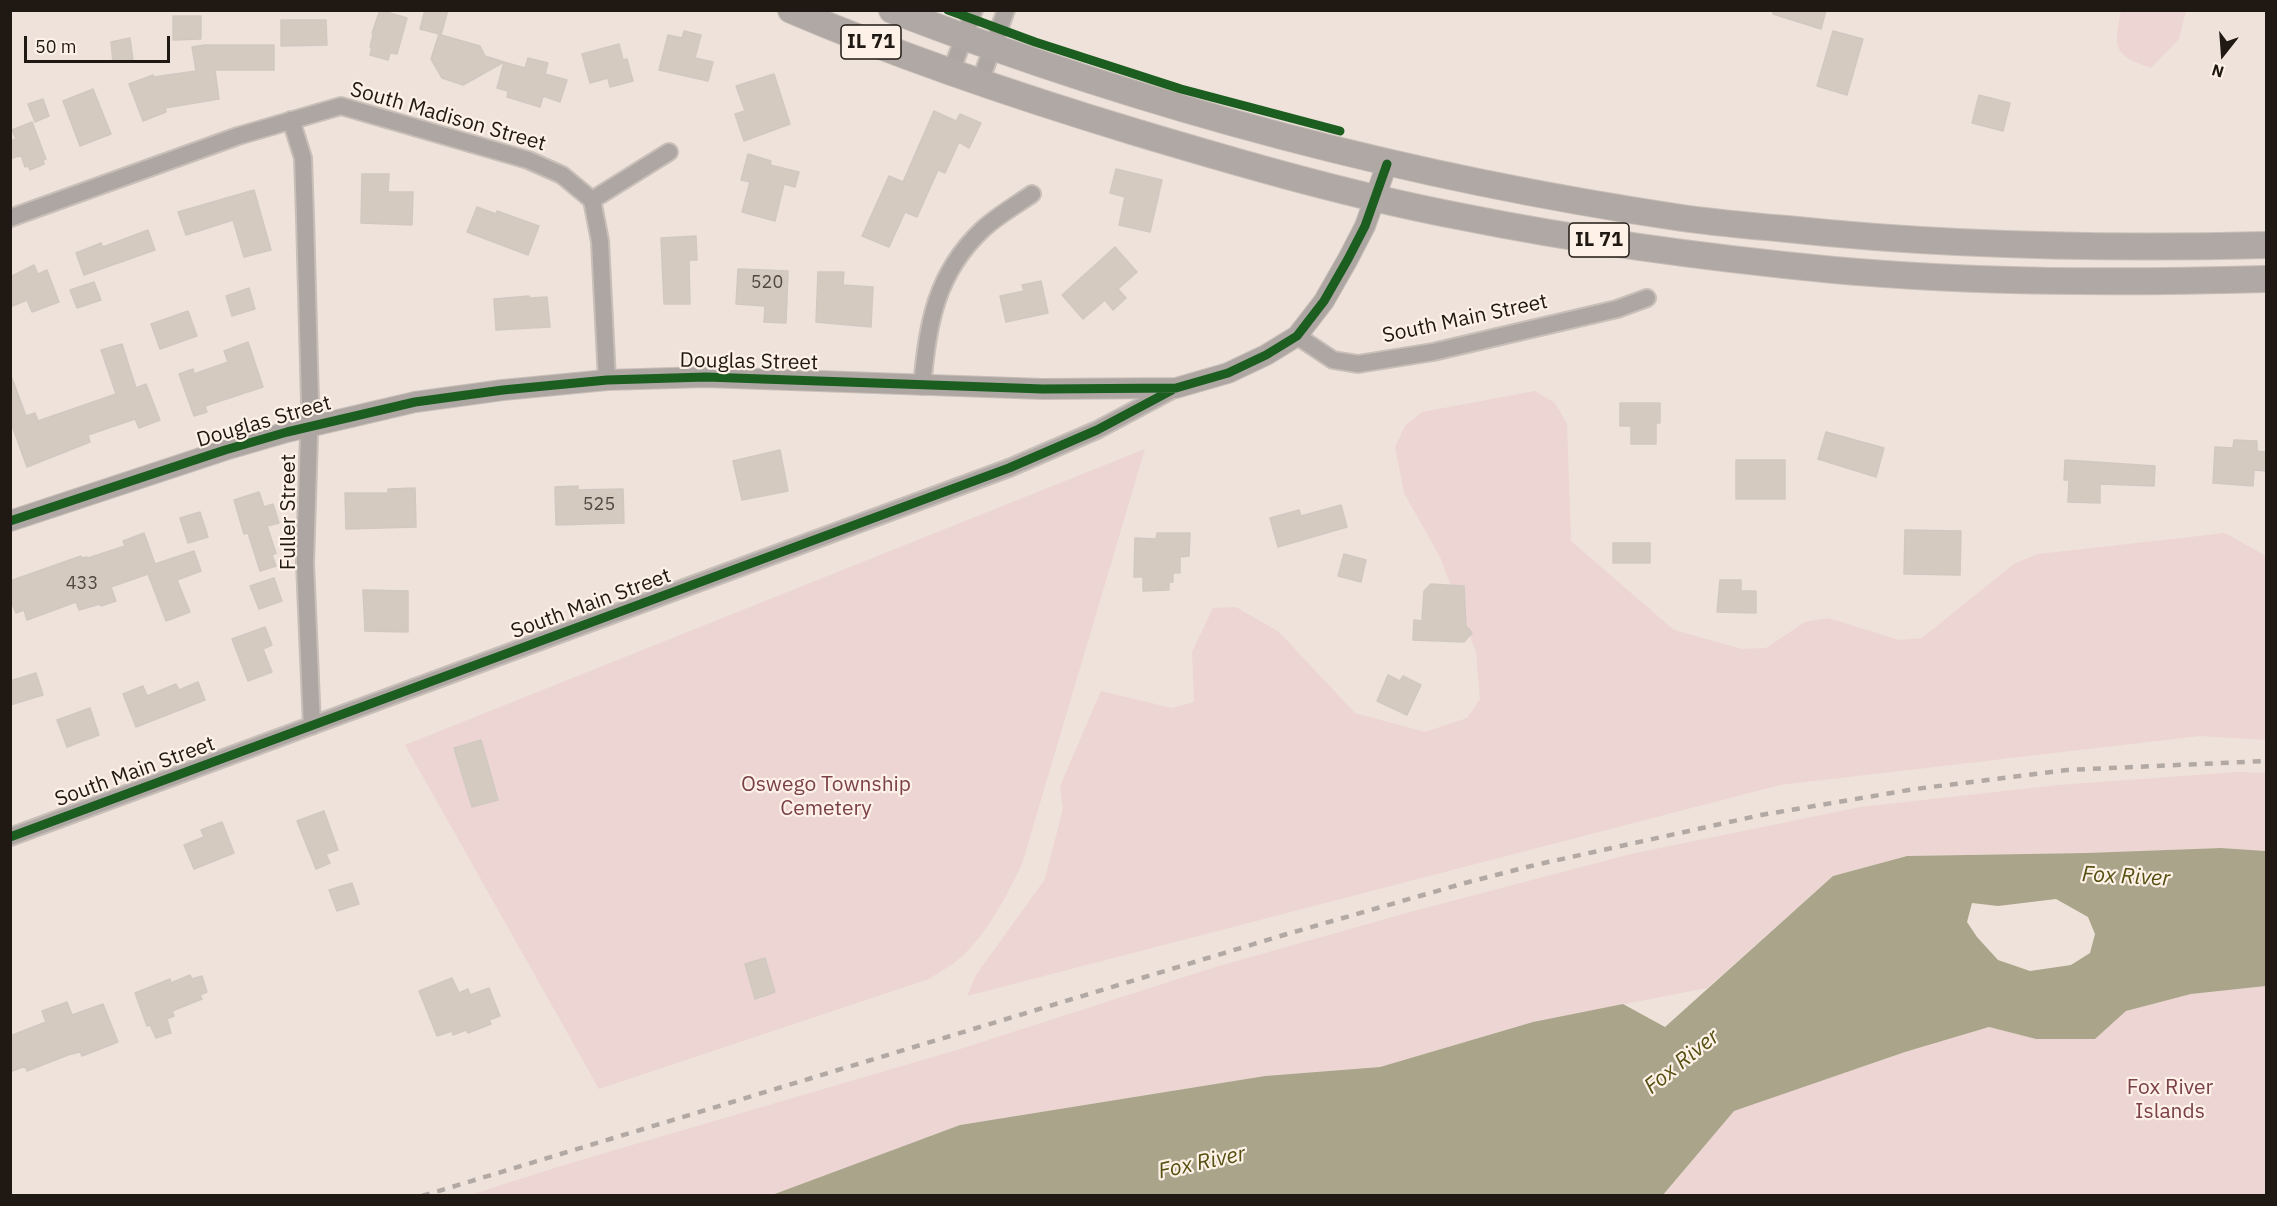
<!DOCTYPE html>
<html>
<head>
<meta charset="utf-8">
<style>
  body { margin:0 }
  #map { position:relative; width:2277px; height:1206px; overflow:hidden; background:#efe2da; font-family:"IBM Plex Sans",sans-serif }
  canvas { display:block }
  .frame { position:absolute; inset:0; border:12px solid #201913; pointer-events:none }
  .north { position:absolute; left:2193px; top:24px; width:60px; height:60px; -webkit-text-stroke:4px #fef1e7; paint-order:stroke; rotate:197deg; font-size:16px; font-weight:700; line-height:24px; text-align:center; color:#201913 }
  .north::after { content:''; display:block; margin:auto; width:21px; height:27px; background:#201913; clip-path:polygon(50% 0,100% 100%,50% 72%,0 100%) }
  .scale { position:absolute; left:24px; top:36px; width:146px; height:27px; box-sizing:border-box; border:3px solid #201913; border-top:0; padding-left:8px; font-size:18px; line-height:21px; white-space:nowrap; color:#201913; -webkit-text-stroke:4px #fef1e7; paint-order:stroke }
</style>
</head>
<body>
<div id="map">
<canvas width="2277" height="1206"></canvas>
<div class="frame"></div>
<div class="north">N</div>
<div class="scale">50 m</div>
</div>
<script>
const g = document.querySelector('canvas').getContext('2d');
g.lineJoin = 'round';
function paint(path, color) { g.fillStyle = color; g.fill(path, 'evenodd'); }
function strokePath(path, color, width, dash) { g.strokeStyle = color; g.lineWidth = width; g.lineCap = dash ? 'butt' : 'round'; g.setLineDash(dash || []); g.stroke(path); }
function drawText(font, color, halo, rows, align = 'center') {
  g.font = font + ' "IBM Plex Sans",sans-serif'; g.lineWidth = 4.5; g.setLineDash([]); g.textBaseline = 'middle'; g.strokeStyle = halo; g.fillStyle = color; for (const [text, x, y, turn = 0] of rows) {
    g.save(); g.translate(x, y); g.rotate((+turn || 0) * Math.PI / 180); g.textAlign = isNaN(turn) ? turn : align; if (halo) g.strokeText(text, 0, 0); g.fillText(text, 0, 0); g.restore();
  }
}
paint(new Path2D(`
  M 2121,11 L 2186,11 L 2179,39 L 2151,68 C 2114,56 2113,48 2121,11 Z
  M 1535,391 L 1555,403 L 1567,424 L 1571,541 L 1674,630 L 1742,649 L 1766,648 L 1805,622 L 1828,618 L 1899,640 L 1922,638 L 2015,563 L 2038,554 L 2225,533 L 2266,556 L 2266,740 L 2200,736 L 1780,785 L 967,996 L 976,975 L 1045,879 L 1063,808 L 1060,786 L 1101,691 L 1172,708 L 1194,702 L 1192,652 L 1213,608 L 1236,607 L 1279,632 L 1355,713 L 1425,732 L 1467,718 L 1480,699 L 1476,652 L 1440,557 L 1404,493 L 1395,447 L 1405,426 L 1422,412 Z
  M 1145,449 L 1022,864 C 1006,897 988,933 960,958 C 951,966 939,972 929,979 L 599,1089 L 405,745 Z
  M 2238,772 L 2266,773 L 2266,851 L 2221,848 L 2086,853 L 1906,856 L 1833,876 L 1707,988 L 1533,1022 L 1380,1067 L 1265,1076 L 960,1125 L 772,1195 L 467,1196 L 564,1165 L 960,1049 L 1212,968 L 1410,912 L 1631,854 L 1860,807 L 2058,785 Z
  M 2266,986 L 2266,1195 L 1663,1196 L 1733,1111 L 1905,1052 L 1989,1027 L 2036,1039 L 2095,1039 L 2126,1011 L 2191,994 Z`), '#ecd5d3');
paint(new Path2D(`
  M 2221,848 L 2266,851 L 2266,986 L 2191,994 L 2126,1011 L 2095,1039 L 2036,1039 L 1989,1027 L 1905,1052 L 1734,1111 L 1663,1195 L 772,1195 L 960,1125 L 1265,1076 L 1380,1067 L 1533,1022 L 1623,1004 L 1665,1027 L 1833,876 L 1907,856 L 2086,853 ZM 2056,899 L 2088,917 L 2095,934 L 2090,953 L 2071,965 L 2030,971 L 1998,960 L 1977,937 L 1967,922 L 1972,903 L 1998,906 Z`), '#aaa58a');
const building = new Path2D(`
  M 380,10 L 407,18 L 397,54 L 390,53 L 388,60 L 370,55 L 372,47 L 370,47 L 373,35 L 372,33 Z
  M 425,10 L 448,10 L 441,35 L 480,46 L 485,56 L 504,62 L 463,85 L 442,78 L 431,59 L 439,34 L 420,29 Z
  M 1773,10 L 1826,10 L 1821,29 L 1773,14 Z
  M 173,16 L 201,16 L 201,39 L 173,40 Z
  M 281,20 L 326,20 L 327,45 L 281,46 Z
  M 684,31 L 701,35 L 695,58 L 713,62 L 708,81 L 659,70 L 668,35 L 682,38 Z
  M 1833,31 L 1863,39 L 1847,95 L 1817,86 Z
  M 130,38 L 133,60 L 113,62 L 111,42 Z
  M 619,44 L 623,60 L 627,59 L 633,81 L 610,87 L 608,78 L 590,83 L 582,54 Z
  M 205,45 L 274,45 L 274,70 L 215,70 L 219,99 L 165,108 L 166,112 L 143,121 L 129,84 L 153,75 L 154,77 L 196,71 L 192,47 Z
  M 528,58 L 548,63 L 545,74 L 567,80 L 560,102 L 543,96 L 540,107 L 507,97 L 508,91 L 497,88 L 504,62 L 525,68 Z
  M 774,74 L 790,124 L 744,141 L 735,114 L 745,111 L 736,86 Z
  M 93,89 L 111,134 L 80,146 L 63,101 Z
  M 1979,95 L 2010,103 L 2003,131 L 1972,123 Z
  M 43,99 L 49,116 L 35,122 L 28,104 Z
  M 934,111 L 956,121 L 960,114 L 981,123 L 969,148 L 959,142 L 945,173 L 938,170 L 917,217 L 905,212 L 889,247 L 862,236 L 889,176 L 903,182 Z
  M 32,122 L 46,159 L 43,160 L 44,164 L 30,170 L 28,166 L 25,167 L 21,155 L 10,159 L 10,141 L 16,139 L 12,130 Z
  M 748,154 L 771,161 L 770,165 L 799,172 L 795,187 L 784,184 L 775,221 L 742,212 L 750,182 L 741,180 Z
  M 1116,169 L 1162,180 L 1150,232 L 1119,225 L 1125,197 L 1110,193 Z
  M 362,174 L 389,174 L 388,192 L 413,192 L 412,225 L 361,223 Z
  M 254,190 L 271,250 L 244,257 L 233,220 L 186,235 L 178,212 Z
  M 477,207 L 496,214 L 497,211 L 539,226 L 528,255 L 467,232 Z
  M 148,230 L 155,250 L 84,275 L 76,253 L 101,243 L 103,247 Z
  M 696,236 L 697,260 L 689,260 L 690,304 L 664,304 L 661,238 Z
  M 1115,247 L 1137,272 L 1118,289 L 1126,298 L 1113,310 L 1105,300 L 1083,319 L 1062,295 Z
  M 34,265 L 38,274 L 47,270 L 59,302 L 32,312 L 27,300 L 10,307 L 10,277 Z
  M 738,269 L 788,271 L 786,323 L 764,322 L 765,306 L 736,304 Z
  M 818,272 L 844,272 L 843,285 L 873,287 L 871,327 L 816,322 Z
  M 1041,281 L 1048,313 L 1006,322 L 1000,296 L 1024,291 L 1022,285 Z
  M 94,282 L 101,300 L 77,308 L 70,290 Z
  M 249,288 L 255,309 L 232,316 L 226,296 Z
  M 529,296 L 530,298 L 547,297 L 550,327 L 496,330 L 494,299 Z
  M 188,311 L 197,336 L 160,349 L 151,324 Z
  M 248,342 L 263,387 L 205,406 L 207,412 L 194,416 L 179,374 L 193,369 L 194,374 L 228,362 L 224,351 Z
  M 122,344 L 136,388 L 146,384 L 160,420 L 139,428 L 135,419 L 88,435 L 90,442 L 27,467 L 10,420 L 10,379 L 12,378 L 26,416 L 35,413 L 38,421 L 116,394 L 101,350 Z
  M 1620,403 L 1660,403 L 1660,423 L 1656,423 L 1656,444 L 1631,444 L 1631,426 L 1620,426 Z
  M 1826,432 L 1884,448 L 1876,477 L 1818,459 Z
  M 2234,440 L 2257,441 L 2257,451 L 2266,452 L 2266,471 L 2254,470 L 2253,486 L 2213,483 L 2215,447 L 2233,448 Z
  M 780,450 L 788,491 L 742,500 L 733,461 Z
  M 1736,460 L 1785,460 L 1785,499 L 1736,499 Z
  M 2065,460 L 2155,466 L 2154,486 L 2100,484 L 2100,503 L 2068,502 L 2069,480 L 2064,480 Z
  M 578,486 L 578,490 L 623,489 L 624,523 L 556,525 L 555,487 Z
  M 415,488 L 416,527 L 346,529 L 345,493 L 388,493 L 388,489 Z
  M 259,492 L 264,507 L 273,504 L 279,523 L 267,526 L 276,553 L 272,555 L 276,566 L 260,571 L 248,533 L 244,534 L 234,500 Z
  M 1341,505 L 1347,527 L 1278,547 L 1270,518 L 1299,510 L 1301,516 Z
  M 200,512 L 208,537 L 188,543 L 180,518 Z
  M 1905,530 L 1961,531 L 1960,575 L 1904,574 Z
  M 144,533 L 155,564 L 194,551 L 201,571 L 177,580 L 190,612 L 166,621 L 148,574 L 111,587 L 116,601 L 101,606 L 100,604 L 79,610 L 76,602 L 27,620 L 24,610 L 16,613 L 10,599 L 10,581 L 81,556 L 82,558 L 87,557 L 88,558 L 125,546 L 123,541 Z
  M 1157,533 L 1190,533 L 1189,556 L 1180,557 L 1180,573 L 1173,573 L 1173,582 L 1169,582 L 1169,590 L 1143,591 L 1143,577 L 1134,577 L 1135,538 L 1156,539 Z
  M 1613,543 L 1650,543 L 1650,563 L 1613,563 Z
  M 1344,554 L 1366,560 L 1361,582 L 1338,576 Z
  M 274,578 L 282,601 L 259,609 L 250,586 Z
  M 1720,580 L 1741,580 L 1741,591 L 1756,591 L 1756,613 L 1717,612 Z
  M 1431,584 L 1464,586 L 1466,626 L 1472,633 L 1464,642 L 1413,640 L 1414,620 L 1422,621 L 1424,591 Z
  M 363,590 L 408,591 L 408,632 L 365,631 Z
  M 265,627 L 272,645 L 263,649 L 272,672 L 248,681 L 232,639 Z
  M 36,673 L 43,695 L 10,705 L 10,681 Z
  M 1388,675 L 1400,681 L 1403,676 L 1421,685 L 1407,715 L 1377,701 Z
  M 198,682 L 205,700 L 136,727 L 123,694 L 143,686 L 147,696 L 176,684 L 179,690 Z
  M 90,708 L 99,735 L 67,747 L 57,720 Z
  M 481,740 L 498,800 L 472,807 L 454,748 Z
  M 324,811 L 338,850 L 326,854 L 330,863 L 316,869 L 297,821 Z
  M 222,822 L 234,853 L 194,869 L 184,845 L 204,837 L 201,830 Z
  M 352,883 L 359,904 L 337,911 L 329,890 Z
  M 765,958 L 775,992 L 755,999 L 745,964 Z
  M 190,975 L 192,979 L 202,976 L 207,992 L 200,995 L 202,999 L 172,1011 L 174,1016 L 167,1019 L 171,1033 L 156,1038 L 150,1025 L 147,1026 L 135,993 L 170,979 L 171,983 Z
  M 452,978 L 459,993 L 468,989 L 470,995 L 489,988 L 500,1016 L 489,1020 L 491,1024 L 468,1033 L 466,1030 L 453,1035 L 452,1031 L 437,1036 L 419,991 Z
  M 67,1002 L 72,1015 L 103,1004 L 118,1042 L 82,1056 L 80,1052 L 68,1055 L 27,1071 L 25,1066 L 10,1072 L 10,1036 L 46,1022 L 42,1011 Z`);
paint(building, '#d4cac0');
strokePath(building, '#d1c9c1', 1.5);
const minor = new Path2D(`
  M 951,72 L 974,10
  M 980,82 L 1006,10
  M 291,120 L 303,158 L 305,217 L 310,402 L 305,563 L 312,726
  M 592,200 L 669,152
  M 10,218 L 238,136 L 341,106 L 528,160 L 562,175 L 592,200 L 600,241 L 607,380
  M 1297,336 L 1333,360 L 1358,364 L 1433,352 L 1617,309 L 1647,298
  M 922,386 C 928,324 935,274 983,229 C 997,216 1016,205 1032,194
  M 10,837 L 1009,468 L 1097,430 L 1176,388`);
const tertiary = new Path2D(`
  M 10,521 L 225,450 L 287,432 L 415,402 L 503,390 L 607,380 L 706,377 L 1043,389 L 1176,388 L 1228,373 L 1266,355 L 1297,336 L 1324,301 L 1348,259 L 1365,226 L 1387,164`);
const primary = new Path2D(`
  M 791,10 C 903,58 1019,97 1135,132 C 1242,164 1349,195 1458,216 C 1582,241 1708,258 1834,270 C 1978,283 2122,283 2266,279
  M 892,10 C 1147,108 1411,178 1682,218 C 1717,223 1752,226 1787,229 C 1947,246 2106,249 2266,245`);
strokePath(minor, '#c8bfb8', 20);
strokePath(tertiary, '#c8bfb8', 22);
strokePath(primary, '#c8bfb8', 28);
strokePath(minor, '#ada6a3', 16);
strokePath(tertiary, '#ada6a3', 20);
strokePath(primary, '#b0a8a4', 26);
strokePath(new Path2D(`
  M 422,1196 L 1287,934 L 1465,883 L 1535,865 L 1761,815 L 1915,789 L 2067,770 L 2266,761`), '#b2a9a4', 4.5, [8, 8]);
strokePath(new Path2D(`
  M 948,10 L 1035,42 L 1181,89 L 1340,131
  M 10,521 L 225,450 L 287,432 L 415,402 L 503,390 L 607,380 L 706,377 L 1043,389 L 1176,388 L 1228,373 L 1266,355 L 1297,336 L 1324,301 L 1348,259 L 1365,226 L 1387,164
  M 10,837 L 1009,468 L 1097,430 L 1172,390`), '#1b5e20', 9);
drawText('18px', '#504841', null, [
  ["520",767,283],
  ["525",599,505],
  ["433",82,584]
]);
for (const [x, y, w] of [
  [871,42,60],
  [1599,240,60]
]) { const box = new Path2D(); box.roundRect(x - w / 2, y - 17, w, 34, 4.5); g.fillStyle = '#fef1e7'; g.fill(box); strokePath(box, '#201913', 1.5); }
drawText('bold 20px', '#201913', null, [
  ["IL 71",871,42],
  ["IL 71",1599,240]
]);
drawText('21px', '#201913', '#fef1e7', [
  ["South Madison Street",448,117,16],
  ["South Main Street",1465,319,-12],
  ["Douglas Street",749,362,1],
  ["Douglas Street",264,422,-16],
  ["Fuller Street",289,512,-90],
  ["South Main Street",591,604,-20],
  ["South Main Street",135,772,-20]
]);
drawText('21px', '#7b414b', '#fef1e7', [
  ["Oswego Township",826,785],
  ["Cemetery",826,809],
  ["Fox River",2170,1088],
  ["Islands",2170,1112]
]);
drawText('italic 22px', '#555012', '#fef1e7', [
  ["Fox River",2126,877,3],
  ["Fox River",1682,1062,-39],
  ["Fox River",1202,1163,-12]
]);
</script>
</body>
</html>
